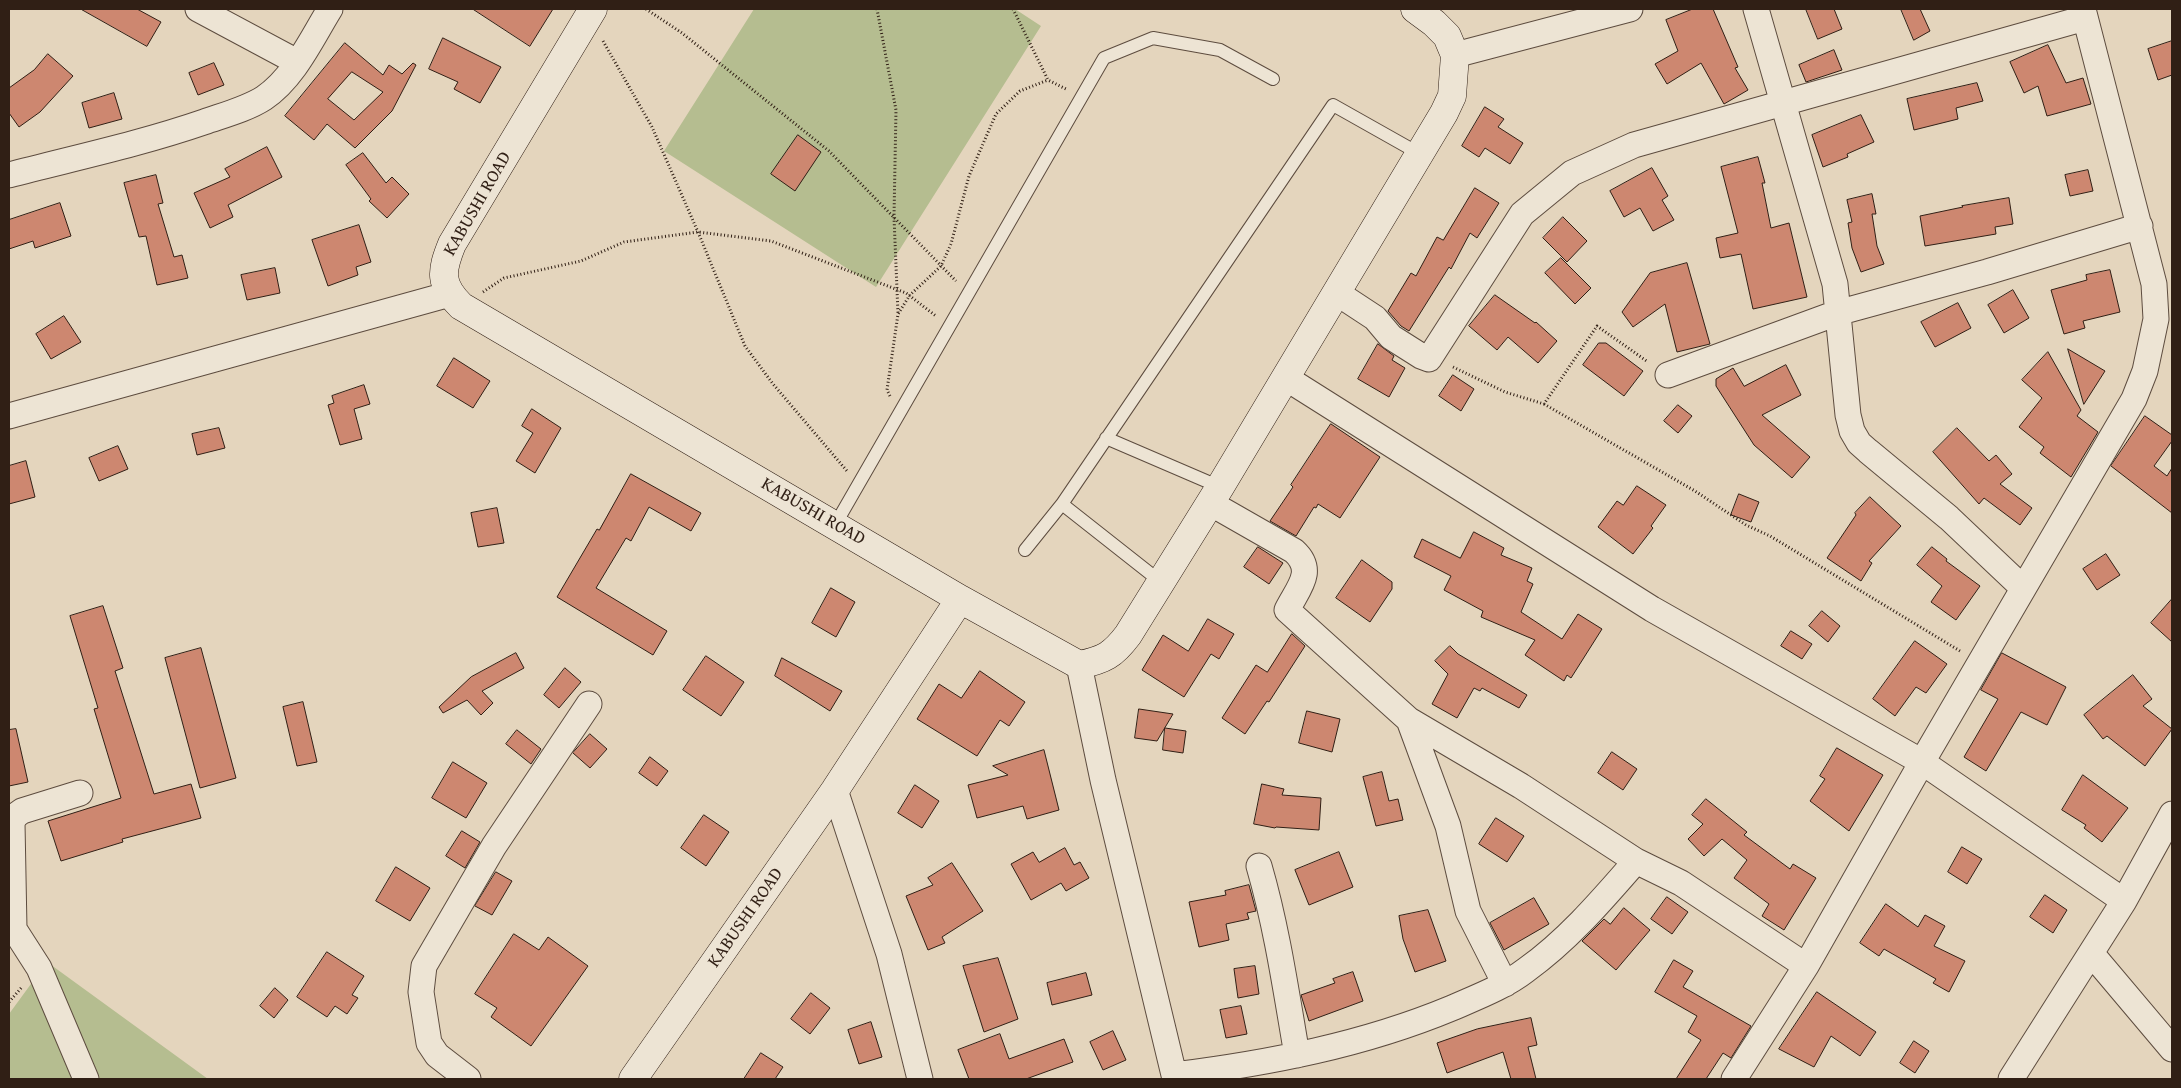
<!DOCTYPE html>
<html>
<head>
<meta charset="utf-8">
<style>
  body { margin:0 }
  #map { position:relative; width:2181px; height:1088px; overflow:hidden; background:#e4d5bd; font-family:"Gentium Book Plus",serif }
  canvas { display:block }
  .frame { position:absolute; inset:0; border:10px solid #301f15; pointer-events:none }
</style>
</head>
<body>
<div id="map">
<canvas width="2181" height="1088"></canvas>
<div class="frame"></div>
</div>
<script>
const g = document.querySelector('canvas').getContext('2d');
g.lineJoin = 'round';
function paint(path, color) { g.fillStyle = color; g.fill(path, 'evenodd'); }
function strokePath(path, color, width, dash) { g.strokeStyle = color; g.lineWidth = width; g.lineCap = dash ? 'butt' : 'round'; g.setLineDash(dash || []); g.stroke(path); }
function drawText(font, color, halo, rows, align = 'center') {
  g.font = font + ' "Gentium Book Plus",serif'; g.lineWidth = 4; g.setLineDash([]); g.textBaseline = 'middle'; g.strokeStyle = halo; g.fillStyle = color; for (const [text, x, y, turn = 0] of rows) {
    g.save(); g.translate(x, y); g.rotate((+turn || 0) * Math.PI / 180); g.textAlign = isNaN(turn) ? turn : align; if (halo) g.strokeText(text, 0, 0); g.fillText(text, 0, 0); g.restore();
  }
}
paint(new Path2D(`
  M 754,9 L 1015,9 L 1041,26 L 876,287 L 664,151 Z
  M 47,962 L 208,1079 L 9,1079 L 9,1014 Z`), '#b5bd90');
const building = new Path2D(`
  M 81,9 L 137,9 L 161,22 L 147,46 Z
  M 473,9 L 553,9 L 530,46 Z
  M 1693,9 L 1713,9 L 1738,67 L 1735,68 L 1748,90 L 1724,104 L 1701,63 L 1667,84 L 1655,64 L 1678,51 L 1666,20 Z
  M 1806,9 L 1834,9 L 1842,29 L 1818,39 Z
  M 1901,9 L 1920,9 L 1930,31 L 1914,40 Z
  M 443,38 L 501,67 L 480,103 L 454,89 L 458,82 L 429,69 Z
  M 2172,41 L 2172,75 L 2158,80 L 2148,49 Z
  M 345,43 L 383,75 L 389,65 L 402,74 L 413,63 L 416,65 L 392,111 L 355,148 L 327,124 L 314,140 L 285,116 ZM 352,72 L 383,92 L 354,120 L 328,99 Z
  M 2048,45 L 2066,83 L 2083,78 L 2091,104 L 2047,116 L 2038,86 L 2024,93 L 2010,62 Z
  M 1834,50 L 1842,70 L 1806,82 L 1799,65 Z
  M 48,54 L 73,76 L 40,112 L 19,127 L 9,113 L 9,88 L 34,70 Z
  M 214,63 L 224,85 L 198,95 L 189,73 Z
  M 1977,83 L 1983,101 L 1956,108 L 1958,119 L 1914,130 L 1907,99 Z
  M 114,93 L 122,119 L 89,128 L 82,103 Z
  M 1485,107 L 1504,119 L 1498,127 L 1523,143 L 1510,164 L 1485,148 L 1479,157 L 1462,146 Z
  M 1861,115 L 1874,142 L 1847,154 L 1848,157 L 1823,167 L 1812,135 Z
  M 798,135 L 821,152 L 795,191 L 771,174 Z
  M 267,147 L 282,177 L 228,205 L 233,217 L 210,228 L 194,193 L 230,177 L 225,169 Z
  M 363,153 L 386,183 L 392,177 L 409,194 L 387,218 L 369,201 L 371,199 L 346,165 Z
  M 1758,157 L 1765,183 L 1762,183 L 1771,228 L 1789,223 L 1807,297 L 1753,309 L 1741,254 L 1720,258 L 1716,238 L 1738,233 L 1721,167 Z
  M 1652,168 L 1668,196 L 1662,200 L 1674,220 L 1653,231 L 1640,208 L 1624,217 L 1610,191 Z
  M 2088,170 L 2093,191 L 2070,196 L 2065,175 Z
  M 156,175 L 163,203 L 158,204 L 174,257 L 182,255 L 188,278 L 157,285 L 146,236 L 139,237 L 124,183 Z
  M 1475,188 L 1499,203 L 1477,238 L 1470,233 L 1451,269 L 1449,267 L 1409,331 L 1401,326 L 1388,311 L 1411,273 L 1416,276 L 1437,237 L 1443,240 Z
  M 1872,194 L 1876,214 L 1872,214 L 1877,246 L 1884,264 L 1861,272 L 1852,248 L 1848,223 L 1852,222 L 1847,200 Z
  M 2009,198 L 2013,224 L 1995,227 L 1996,234 L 1925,246 L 1920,216 L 1963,207 L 1962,206 Z
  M 60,203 L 71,236 L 35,248 L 33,241 L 9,249 L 9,220 Z
  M 1563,217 L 1587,241 L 1567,262 L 1543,238 Z
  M 359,225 L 371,262 L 356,267 L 358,275 L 328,286 L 312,240 Z
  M 1561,258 L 1591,288 L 1575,304 L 1545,273 Z
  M 1687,263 L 1710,344 L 1677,352 L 1665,304 L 1633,327 L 1622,312 L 1650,273 Z
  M 275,268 L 280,293 L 247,300 L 241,275 Z
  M 2110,270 L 2120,312 L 2083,321 L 2085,328 L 2064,334 L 2051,290 L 2087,280 L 2086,275 Z
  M 2013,290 L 2029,318 L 2004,333 L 1988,305 Z
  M 1495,295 L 1535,323 L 1536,322 L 1557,341 L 1538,363 L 1508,337 L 1497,350 L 1469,326 Z
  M 1958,303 L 1971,328 L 1935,347 L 1921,322 Z
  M 64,316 L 81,342 L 51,359 L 36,334 Z
  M 1599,343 L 1606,343 L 1643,371 L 1624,396 L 1583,365 Z
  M 1378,344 L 1394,356 L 1392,360 L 1405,368 L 1389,397 L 1358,379 Z
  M 2068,349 L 2105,371 L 2084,404 Z
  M 2048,352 L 2081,410 L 2077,416 L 2098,432 L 2071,477 L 2040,453 L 2044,447 L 2019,427 L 2042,398 L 2022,380 Z
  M 454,358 L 490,381 L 473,408 L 437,386 Z
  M 1786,365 L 1801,395 L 1762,415 L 1810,457 L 1792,478 L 1754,445 L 1716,386 L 1716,379 L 1733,368 L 1744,386 Z
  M 1453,375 L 1474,389 L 1461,411 L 1439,396 Z
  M 364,385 L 370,404 L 354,409 L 362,439 L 340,445 L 328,405 L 334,403 L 332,396 Z
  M 1678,405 L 1692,416 L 1678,433 L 1664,421 Z
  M 532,409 L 561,428 L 535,473 L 516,461 L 533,433 L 522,426 Z
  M 2145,416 L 2172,435 L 2172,441 L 2154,466 L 2167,476 L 2172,468 L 2172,513 L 2111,466 Z
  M 1331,424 L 1380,457 L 1340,518 L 1318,504 L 1316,508 L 1314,507 L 1296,536 L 1270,521 L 1293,487 L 1291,485 Z
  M 219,428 L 225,448 L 197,455 L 192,434 Z
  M 1957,428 L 1989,461 L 1996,455 L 2012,474 L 2000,484 L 2032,508 L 2020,525 L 1984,498 L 1979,504 L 1933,452 Z
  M 118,446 L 128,469 L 99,481 L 89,458 Z
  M 26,461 L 35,497 L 9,504 L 9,466 Z
  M 631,474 L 701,513 L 691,531 L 649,507 L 631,541 L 626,538 L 596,588 L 667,631 L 653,655 L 557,597 L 597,529 L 599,530 Z
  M 1637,486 L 1666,505 L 1651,526 L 1653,528 L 1633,554 L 1598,527 L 1617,501 L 1623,505 Z
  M 1739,494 L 1759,502 L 1751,522 L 1731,515 Z
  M 1870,497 L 1901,526 L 1869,561 L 1872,563 L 1861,581 L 1827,558 L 1856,515 L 1855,513 Z
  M 497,508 L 504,543 L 478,547 L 471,513 Z
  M 1474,532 L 1504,548 L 1501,555 L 1532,568 L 1527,581 L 1533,584 L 1521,612 L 1562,639 L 1578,614 L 1602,629 L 1571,678 L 1567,675 L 1564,681 L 1525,655 L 1535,640 L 1481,617 L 1483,611 L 1444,590 L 1451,576 L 1414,557 L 1422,539 L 1460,558 Z
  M 1258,547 L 1283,563 L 1269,584 L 1244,567 Z
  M 1932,547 L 1947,559 L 1946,561 L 1980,586 L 1956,620 L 1931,602 L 1942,586 L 1917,565 Z
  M 2106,554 L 2120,575 L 2097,590 L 2083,569 Z
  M 1362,560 L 1392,582 L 1392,589 L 1370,622 L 1336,598 Z
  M 831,588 L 855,602 L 836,637 L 812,623 Z
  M 2172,599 L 2172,642 L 2151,623 Z
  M 103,606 L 123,668 L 115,671 L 154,794 L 191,784 L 201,818 L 122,839 L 123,842 L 61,861 L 48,821 L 121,798 L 94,709 L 98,708 L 70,616 Z
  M 1822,611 L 1840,626 L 1828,642 L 1809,626 Z
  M 1208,619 L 1234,634 L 1219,659 L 1211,654 L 1184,697 L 1142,670 L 1163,635 L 1188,651 Z
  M 1791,631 L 1812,644 L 1802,659 L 1781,646 Z
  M 1292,634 L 1305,646 L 1269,702 L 1267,701 L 1245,734 L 1222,718 L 1256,665 L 1267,672 Z
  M 1915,641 L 1947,664 L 1926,693 L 1916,687 L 1895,716 L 1873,699 Z
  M 1450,646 L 1458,654 L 1527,695 L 1519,708 L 1482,688 L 1480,691 L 1474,688 L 1457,718 L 1432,704 L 1448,674 L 1435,661 Z
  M 201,648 L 236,778 L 200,788 L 165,658 Z
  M 516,653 L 524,668 L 482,691 L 493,703 L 481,715 L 467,700 L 443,713 L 439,707 L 471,677 Z
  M 2002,653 L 2066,687 L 2047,725 L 2021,712 L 1986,771 L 1964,757 L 1998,699 L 1981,690 Z
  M 706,656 L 744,682 L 721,716 L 683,690 Z
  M 782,658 L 842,691 L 830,711 L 775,676 Z
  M 565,668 L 581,682 L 559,708 L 544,695 Z
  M 980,671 L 1025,702 L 1009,726 L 1000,720 L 977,756 L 917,719 L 939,684 L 961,698 Z
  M 2133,675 L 2152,699 L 2143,706 L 2172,729 L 2145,766 L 2107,736 L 2103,739 L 2084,715 Z
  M 303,702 L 317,762 L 297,766 L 283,707 Z
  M 1139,709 L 1173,714 L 1157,741 L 1135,738 Z
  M 1307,711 L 1340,719 L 1332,752 L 1299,743 Z
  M 1165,728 L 1186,731 L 1183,753 L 1163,750 Z
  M 16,729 L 28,782 L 9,786 L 9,730 Z
  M 517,730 L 541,749 L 531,764 L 506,744 Z
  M 590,734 L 607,749 L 590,768 L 573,753 Z
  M 1837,748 L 1883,775 L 1849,831 L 1810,801 L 1825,779 L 1820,776 Z
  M 1044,750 L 1059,810 L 1027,819 L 1023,806 L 977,818 L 968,785 L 1008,775 L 993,766 Z
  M 1612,752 L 1637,769 L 1623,790 L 1598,773 Z
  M 650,757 L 668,771 L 657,786 L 639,773 Z
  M 453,762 L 487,783 L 466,818 L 432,798 Z
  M 1382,772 L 1389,801 L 1398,799 L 1403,820 L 1376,826 L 1363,777 Z
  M 2083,775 L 2128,808 L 2102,842 L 2084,828 L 2086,825 L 2062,810 Z
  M 1262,784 L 1284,789 L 1282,795 L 1321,798 L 1319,830 L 1276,827 L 1275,828 L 1254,824 Z
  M 915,785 L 939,801 L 922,828 L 898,813 Z
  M 1706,799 L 1747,832 L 1744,835 L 1790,869 L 1793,864 L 1816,878 L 1784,930 L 1762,916 L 1769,904 L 1734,878 L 1747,860 L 1722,839 L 1704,856 L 1688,839 L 1703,824 L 1692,815 Z
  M 704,815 L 729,832 L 706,866 L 681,848 Z
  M 1496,818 L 1524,836 L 1507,862 L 1479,844 Z
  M 462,831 L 480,842 L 465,868 L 446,856 Z
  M 1962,847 L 1982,859 L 1967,884 L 1948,872 Z
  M 1065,848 L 1074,865 L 1080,862 L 1089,878 L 1066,891 L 1061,883 L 1031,900 L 1011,864 L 1033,852 L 1039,862 Z
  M 1339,852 L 1353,887 L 1309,905 L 1295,870 Z
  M 952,863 L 983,911 L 942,937 L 945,943 L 928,950 L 906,896 L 933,885 L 928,878 Z
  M 396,867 L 430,888 L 410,921 L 376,901 Z
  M 496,872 L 512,881 L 492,915 L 475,906 Z
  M 1249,885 L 1256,911 L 1247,913 L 1249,919 L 1226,924 L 1229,940 L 1199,947 L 1189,902 L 1226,895 L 1225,891 Z
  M 2045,895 L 2067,910 L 2053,933 L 2030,917 Z
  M 1667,897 L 1688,912 L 1672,934 L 1651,919 Z
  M 1534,898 L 1549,924 L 1504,950 L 1490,923 Z
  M 1886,904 L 1918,927 L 1925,915 L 1945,926 L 1934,946 L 1965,961 L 1949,992 L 1933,983 L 1936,979 L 1884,949 L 1879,956 L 1860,943 Z
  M 1624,908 L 1650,930 L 1616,970 L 1582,941 L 1604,919 L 1610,924 Z
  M 1428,910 L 1446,961 L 1415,972 L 1403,939 L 1399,916 Z
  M 514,934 L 539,950 L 548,937 L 588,966 L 531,1046 L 491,1017 L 497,1008 L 475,994 Z
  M 327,952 L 364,976 L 352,995 L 358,998 L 347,1014 L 335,1006 L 327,1017 L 297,997 Z
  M 998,958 L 1018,1019 L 984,1032 L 963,966 Z
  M 1674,960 L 1693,971 L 1683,987 L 1751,1026 L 1731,1058 L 1723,1053 L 1706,1079 L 1676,1079 L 1701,1040 L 1688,1032 L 1697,1016 L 1655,992 Z
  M 1255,966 L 1259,994 L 1238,998 L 1234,969 Z
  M 1353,972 L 1363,1001 L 1309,1021 L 1301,995 L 1335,983 L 1333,979 Z
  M 1086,973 L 1092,995 L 1052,1005 L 1047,983 Z
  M 275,988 L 288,1000 L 274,1018 L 260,1006 Z
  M 1817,992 L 1876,1032 L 1860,1056 L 1831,1036 L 1814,1067 L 1779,1049 Z
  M 811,993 L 830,1008 L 810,1034 L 791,1019 Z
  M 1241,1006 L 1247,1034 L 1226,1038 L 1220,1010 Z
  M 1531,1018 L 1537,1045 L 1528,1047 L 1536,1079 L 1511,1079 L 1503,1052 L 1447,1073 L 1437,1043 L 1477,1029 Z
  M 871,1022 L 882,1057 L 859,1064 L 848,1030 Z
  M 1113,1031 L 1126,1060 L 1103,1070 L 1090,1042 Z
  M 1000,1034 L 1009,1059 L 1064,1039 L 1073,1062 L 1026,1079 L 969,1079 L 958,1050 Z
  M 1914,1041 L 1929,1051 L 1915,1073 L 1900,1063 Z
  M 761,1053 L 783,1067 L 775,1079 L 744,1079 Z`);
paint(building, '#cd8770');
strokePath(building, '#301f15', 1);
const service = new Path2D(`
  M 1106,438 L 1220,487
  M 1062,504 L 1333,105 L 1420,154
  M 835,525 L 1104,58 L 1153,38 L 1220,50 L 1273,79
  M 1025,550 L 1062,504 L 1161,582`);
const minor = new Path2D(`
  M 198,9 L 297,62
  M 1756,9 L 1835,284 L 1848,415 L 1852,431 L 1859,443 L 1868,451 L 1949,518 L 2023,588
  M 1455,55 L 1630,9
  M 9,175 C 74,158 140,144 204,122 C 224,115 247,109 264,98 C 294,78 312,38 330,9
  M 1337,293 L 1375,318 L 1391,337 L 1421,356 L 1429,359 L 1522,214 L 1572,173 L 1634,145 L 2085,18
  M 1668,375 L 1837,313 L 1987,272 L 2140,226
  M 1286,378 L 1652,609 L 1922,762 L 2124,901
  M 9,416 L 450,294
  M 1210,503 L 1294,551 C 1316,571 1298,588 1287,610 L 1409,720 L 1521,786 L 1636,861 L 1681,883 L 1806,966
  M 1079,665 L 1103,780 L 1175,1079
  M 1409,720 L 1448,826 L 1468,911 L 1505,984
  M 835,790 L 889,954 L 920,1079
  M 80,793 L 22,811 L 15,816 L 12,823 L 14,929 L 39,968 L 86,1079
  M 1259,866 C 1277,928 1286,991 1297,1055
  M 2091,953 L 2172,1049
  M 1174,1075 C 1269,1063 1363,1045 1452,1008 C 1477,997 1504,987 1526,970 C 1568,940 1602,900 1636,861
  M 468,1079 L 437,1055 L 429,1043 L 421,992 L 424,966 L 494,846 L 589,704
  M 1734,1079 L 1806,966 L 1922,762 L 2134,399 L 2145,371 L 2156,319 L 2154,284 L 2083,9
  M 2011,1079 L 2124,901 L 2172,814`);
const secondary = new Path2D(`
  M 593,9 L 452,244 C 441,271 439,284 461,306 L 960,599 L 835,790 L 633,1079
  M 960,599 L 1079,665 C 1104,660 1113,655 1128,635 L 1220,487 L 1444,113 L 1452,96 L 1455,55 L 1447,36 L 1434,23 L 1415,9`);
strokePath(service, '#5d4c3f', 14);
strokePath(minor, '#5d4c3f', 27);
strokePath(secondary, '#301f15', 29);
strokePath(new Path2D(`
  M 646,9 L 682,33 L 829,151 L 956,281
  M 877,9 L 896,110 L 894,217 L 898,314
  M 1013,9 L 1048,80 L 1068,90
  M 603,41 L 652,127 L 698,232 L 745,346 L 773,384 L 847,471
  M 483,292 L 504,278 L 581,261 L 624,242 L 698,232 L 771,241 L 906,293 L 936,316
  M 1453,367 L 1505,392 L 1544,404 L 1597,326 L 1648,362
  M 890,396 L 887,390 L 898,314 L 910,295 L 941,266 L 951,244 L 969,176 L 996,114 L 1020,91 L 1048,80
  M 1544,404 L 1695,491 L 1746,525 L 1770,536 L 1960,651
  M 9,1002 L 22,987`), '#301f15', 3, [1, 2.5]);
strokePath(service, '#ede4d4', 12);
strokePath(minor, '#ede4d4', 25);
strokePath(secondary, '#ede4d4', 28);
drawText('18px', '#301f15', '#ede4d4', [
  ["KABUSHI ROAD",478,204,-60],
  ["KABUSHI ROAD",813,512,30],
  ["KABUSHI ROAD",746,918,-55]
]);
</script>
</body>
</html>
